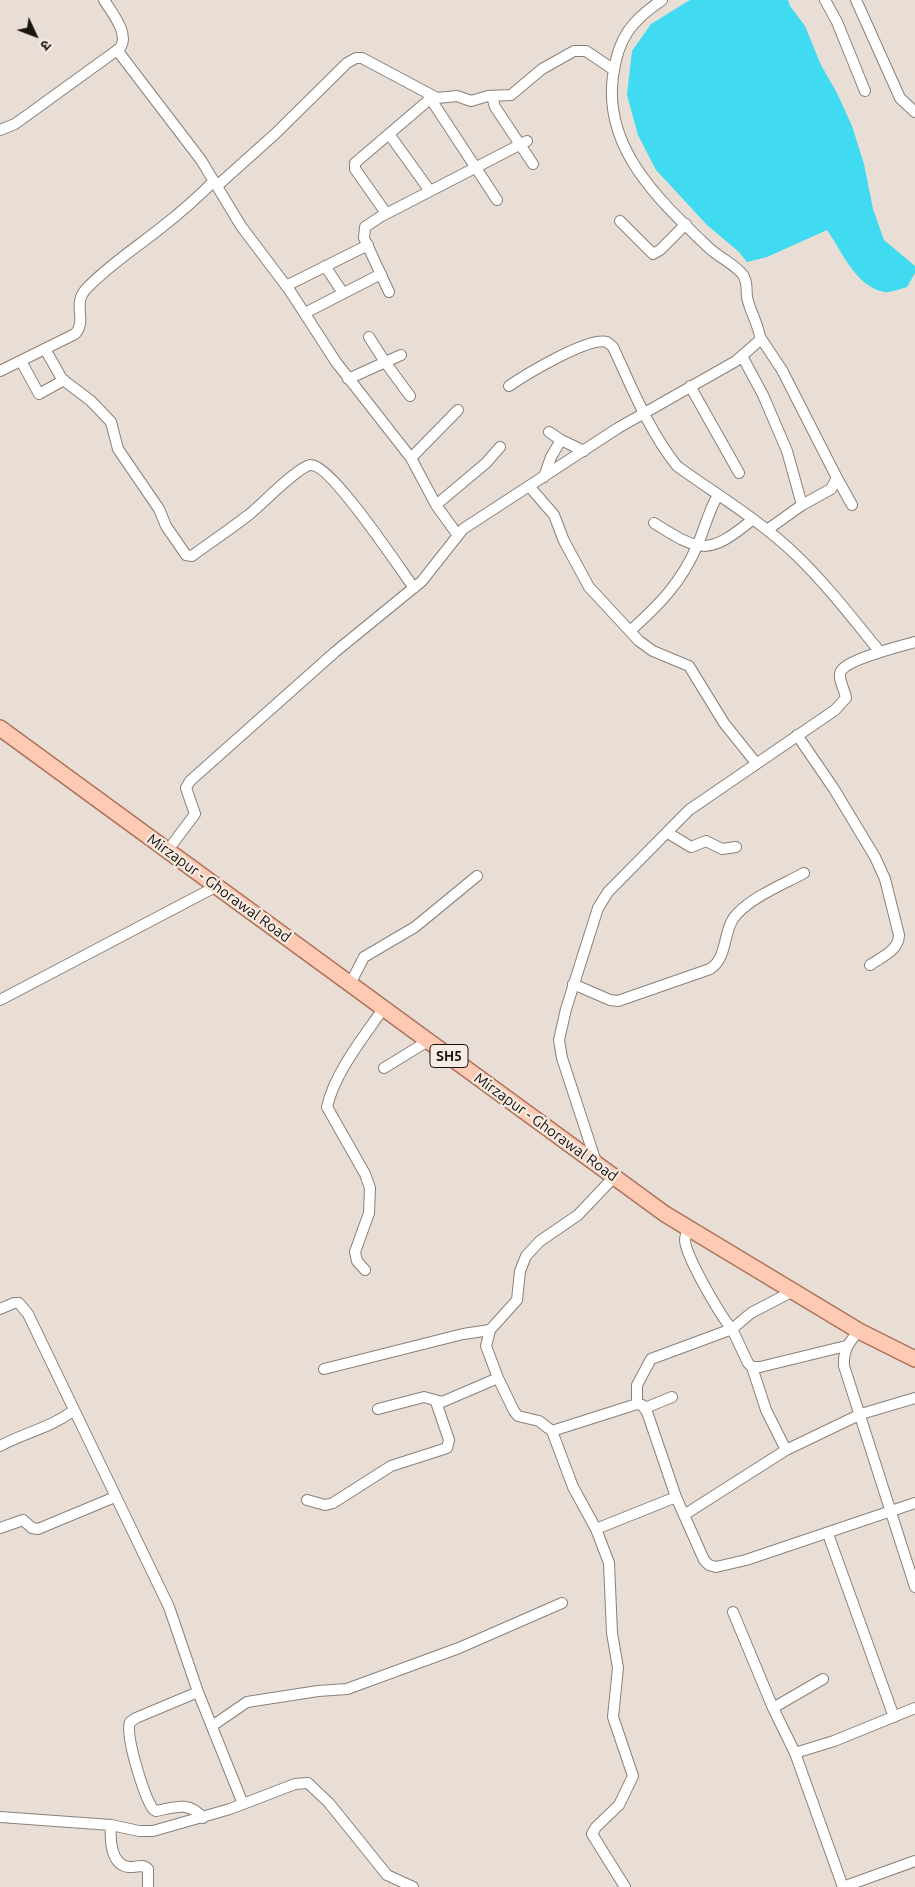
<!DOCTYPE html>
<html>
<head>
<meta charset="utf-8">
<style>
  body { margin:0 }
  #map { position:relative; width:915px; height:1887px; overflow:hidden; background:#e9ded6; font-family:Ubuntu,"Noto Sans Devanagari",sans-serif }
  canvas { display:block }
  .north { position:absolute; left:10px; top:10px; width:50px; height:50px; -webkit-text-stroke:4px #f7ebe3; paint-order:stroke; rotate:133deg; font-size:14px; font-weight:700; line-height:20px; text-align:center; color:#181411 }
  .north::after { content:''; display:block; margin:auto; width:18px; height:22px; background:#181411; clip-path:polygon(50% 0,100% 100%,50% 72%,0 100%) }
</style>
</head>
<body>
<div id="map">
<canvas width="915" height="1887"></canvas>
<div class="north">उ</div>
</div>
<script>
const g = document.querySelector('canvas').getContext('2d');
g.lineJoin = 'round';
function paint(path, color) { g.fillStyle = color; g.fill(path, 'evenodd'); }
function strokePath(path, color, width, dash) { g.strokeStyle = color; g.lineWidth = width; g.lineCap = dash ? 'butt' : 'round'; g.setLineDash(dash || []); g.stroke(path); }
function drawText(font, color, halo, rows, align = 'center') {
  g.font = font + ' Ubuntu,sans-serif'; g.lineWidth = 4.5; g.setLineDash([]); g.textBaseline = 'middle'; g.strokeStyle = halo; g.fillStyle = color; for (const [text, x, y, turn = 0] of rows) {
    g.save(); g.translate(x, y); g.rotate((+turn || 0) * Math.PI / 180); g.textAlign = isNaN(turn) ? turn : align; if (halo) g.strokeText(text, 0, 0); g.fillText(text, 0, 0); g.restore();
  }
}
paint(new Path2D(`
  M 690,0 L 788,0 L 790,6 L 805,26 L 821,65 L 837,93 L 852,126 L 864,164 L 873,209 L 884,240 L 915,266 L 915,273 L 907,287 C 900,289 890,293 884,292 C 855,286 842,251 827,230 L 767,257 L 747,262 L 739,252 L 707,225 L 656,170 L 638,135 L 627,95 L 632,51 L 651,24 Z`), '#40daf1');
const street = new Path2D(`
  M 825,0 L 837,22 L 865,91
  M 856,0 L 900,98 L 915,112
  M 117,50 L 201,160 L 241,226 L 290,291 L 336,362 L 411,458 L 436,505 L 457,534
  M 428,95 L 497,200
  M 492,96 L 495,107 L 533,164
  M 0,130 L 15,124 L 120,48 C 130,34 112,13 104,0
  M 389,134 L 430,191
  M 217,186 L 275,134 L 347,63 L 356,58 L 362,58 L 437,98 L 457,96 L 471,101 L 488,96 L 511,95 L 542,69 L 574,51 L 586,51 L 614,70
  M 386,213 L 355,169 L 355,163 L 430,99
  M 620,221 L 653,254 L 660,250 L 686,224
  M 325,266 L 343,293
  M 286,286 L 368,245
  M 389,292 L 364,238 L 365,227 L 380,217 L 527,141
  M 305,313 L 381,274
  M 369,337 L 385,362 L 410,396
  M 760,337 L 782,370 L 837,478 L 831,489 L 802,505 L 767,530
  M 45,349 L 62,379 L 91,401 L 111,422 L 118,449 L 159,509 L 166,526 L 186,555 L 192,556 C 211,542 232,528 251,513 C 263,503 297,468 310,465 C 330,462 400,569 414,588
  M 742,356 L 763,395 L 787,451 L 802,505
  M 21,361 L 39,394 L 64,380
  M 0,371 L 75,334 C 88,320 71,304 87,288 C 109,265 137,247 162,227 C 180,213 198,197 214,181
  M 348,379 L 401,355
  M 509,386 C 525,375 589,336 607,342 L 613,347 C 632,388 649,431 677,466 C 717,495 761,521 797,556 C 827,585 853,619 880,652
  M 690,386 L 739,473
  M 549,432 L 561,440 L 584,451
  M 411,458 L 458,410
  M 544,477 L 551,457 L 561,440
  M 837,478 L 852,505
  M 529,486 L 554,515 L 564,541 L 589,587 L 639,641 L 653,651 L 689,666 L 724,723 L 756,763
  M 436,505 L 486,463 L 500,447
  M 654,523 C 700,552 708,556 752,520
  M 630,631 C 659,605 681,583 697,546 C 705,528 708,512 718,495
  M 797,735 L 834,789 L 875,857 L 885,879 L 899,935 C 899,950 882,957 870,965
  M 668,833 L 691,847 L 706,841 L 722,849 L 736,847
  M 168,850 L 195,814 L 186,788 L 190,781 L 335,652 L 422,581 L 463,529 L 618,428 L 736,361 L 760,340 C 761,329 749,310 747,297 C 746,289 748,283 743,275 C 734,263 719,258 708,247 C 660,201 603,149 613,76 C 618,38 631,21 662,0
  M 350,984 L 364,957 L 415,927 L 477,876
  M 573,984 L 610,1000 L 618,1001 L 710,969 C 729,957 722,929 737,914 C 752,897 784,884 804,873
  M 0,1000 L 217,886
  M 384,1068 L 428,1041
  M 596,1162 L 562,1058 L 559,1040 L 566,1009 L 598,908 L 608,892 L 689,810 L 835,710 L 846,698 C 845,690 837,678 841,671 C 848,659 901,646 915,642
  M 614,1177 L 578,1215 L 540,1241 L 526,1256 L 520,1271 L 517,1300 L 490,1330 L 486,1346 L 498,1378 L 514,1411 L 518,1416 L 539,1421 L 552,1431 L 573,1487 L 596,1529 L 609,1563 L 612,1633 L 618,1668 L 613,1717 L 633,1776 L 619,1805 L 596,1827 L 592,1834 L 625,1887
  M 365,1270 L 357,1261 L 355,1252 L 369,1213 L 370,1188 L 365,1174 L 327,1107 C 335,1072 363,1038 383,1009
  M 795,1290 L 751,1313 L 732,1329 L 748,1363 L 752,1367 L 760,1367 L 846,1346
  M 0,1309 L 14,1303 L 19,1303 L 28,1314 L 169,1607 L 198,1692 L 243,1804
  M 859,1331 C 849,1342 843,1350 844,1366 L 915,1587
  M 752,1367 L 766,1410 L 786,1450
  M 324,1369 L 463,1334 L 490,1330
  M 637,1404 L 637,1385 L 651,1359 L 732,1329 C 721,1317 685,1255 685,1240 C 685,1236 687,1232 688,1229
  M 645,1408 L 672,1397
  M 378,1409 L 424,1397 L 442,1402 L 498,1378
  M 552,1431 L 637,1404 L 642,1405 L 647,1412 L 676,1497 L 704,1560 L 709,1565 L 716,1567 L 746,1560 L 915,1503
  M 0,1446 C 24,1433 50,1428 73,1411
  M 307,1500 L 325,1505 L 333,1503 L 391,1466 L 447,1448 L 449,1440 L 436,1402
  M 684,1515 L 786,1450 L 861,1414 L 915,1398
  M 0,1528 L 23,1520 L 32,1528 L 38,1529 L 115,1497
  M 596,1529 L 676,1497
  M 828,1534 L 894,1717
  M 733,1612 L 773,1708 L 795,1753 L 843,1887
  M 198,1692 L 136,1718 L 130,1722 C 125,1736 144,1796 153,1809 L 156,1811 C 175,1807 189,1801 203,1818
  M 773,1708 L 823,1679
  M 212,1726 L 247,1702 L 318,1691 L 347,1689 L 459,1648 L 562,1603
  M 795,1753 L 834,1741 L 915,1708
  M 0,1817 L 111,1825 L 139,1831 L 153,1831 L 230,1809 L 295,1784 L 308,1783 L 329,1803 L 387,1875 L 413,1887
  M 111,1825 C 110,1838 110,1865 129,1867 C 136,1868 142,1863 148,1869 L 148,1887
  M 843,1887 L 915,1861`);
const primary = new Path2D(`
  M 0,728 L 665,1214 L 859,1331 L 915,1359`);
strokePath(street, '#8a8079', 12);
strokePath(primary, '#ad745a', 18);
strokePath(street, '#fff', 10);
strokePath(primary, '#fecab4', 15);
for (const [x, y, w] of [
  [449,1056,38]
]) { const box = new Path2D(); box.roundRect(x - w / 2, y - 11.5, w, 23, 4); g.fillStyle = '#f7ebe3'; g.fill(box); strokePath(box, '#181411', 1); }
drawText('bold 14px', '#181411', null, [
  ["SH5",449,1056]
]);
drawText('15px', '#181411', '#f7ebe3', [
  ["Mirzapur - Ghorawal Road",219,888,36],
  ["Mirzapur - Ghorawal Road",546,1127,36]
]);
</script>
</body>
</html>
